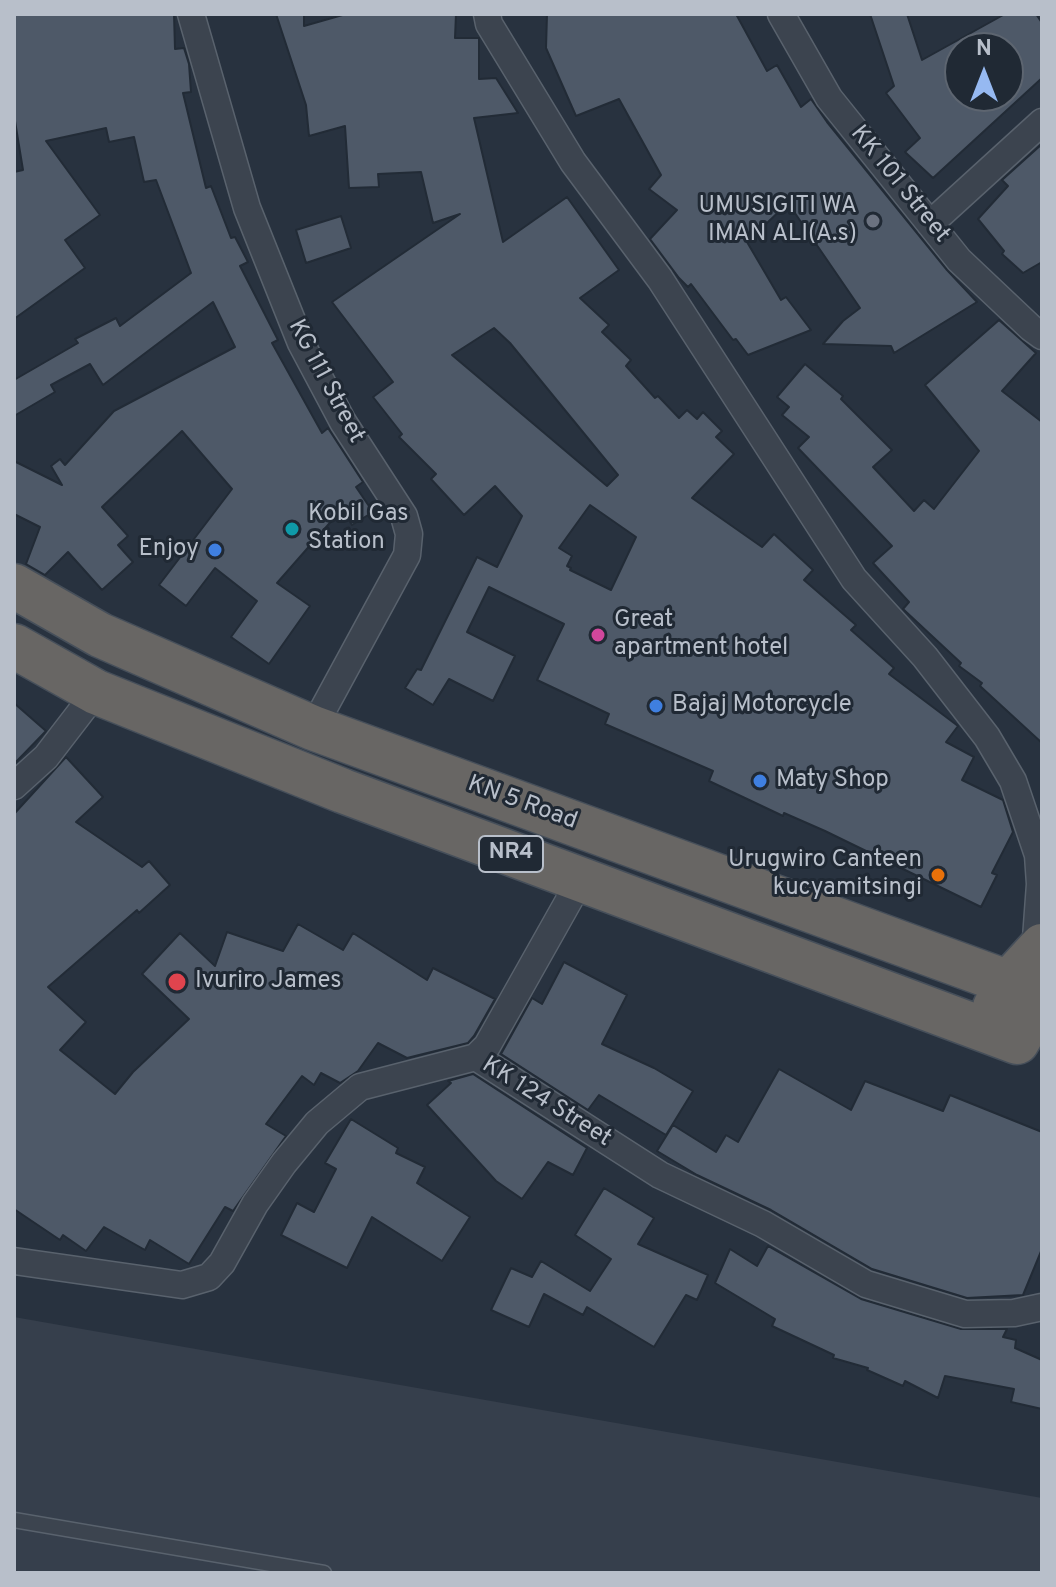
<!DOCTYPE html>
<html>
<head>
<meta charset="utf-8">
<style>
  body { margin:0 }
  #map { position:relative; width:1056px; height:1587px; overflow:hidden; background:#28323f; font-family:Overpass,sans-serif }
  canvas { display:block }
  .frame { position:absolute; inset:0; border:16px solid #b8bfca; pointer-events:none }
  .north { position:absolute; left:944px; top:32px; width:80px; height:80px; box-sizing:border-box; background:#202934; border:2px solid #5d6570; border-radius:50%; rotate:0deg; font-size:22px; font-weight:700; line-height:32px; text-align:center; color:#b8bfca }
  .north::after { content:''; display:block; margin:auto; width:28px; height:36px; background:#96b9f1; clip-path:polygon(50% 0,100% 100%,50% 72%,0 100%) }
</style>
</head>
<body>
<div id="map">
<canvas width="1056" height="1587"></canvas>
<div class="frame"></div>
<div class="north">N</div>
</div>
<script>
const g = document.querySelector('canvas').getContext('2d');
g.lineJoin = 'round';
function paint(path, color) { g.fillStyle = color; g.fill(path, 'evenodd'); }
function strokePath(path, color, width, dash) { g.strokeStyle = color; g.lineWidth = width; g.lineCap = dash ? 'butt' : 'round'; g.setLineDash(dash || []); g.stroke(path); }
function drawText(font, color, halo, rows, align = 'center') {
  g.font = font + ' Overpass,sans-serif'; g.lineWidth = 6; g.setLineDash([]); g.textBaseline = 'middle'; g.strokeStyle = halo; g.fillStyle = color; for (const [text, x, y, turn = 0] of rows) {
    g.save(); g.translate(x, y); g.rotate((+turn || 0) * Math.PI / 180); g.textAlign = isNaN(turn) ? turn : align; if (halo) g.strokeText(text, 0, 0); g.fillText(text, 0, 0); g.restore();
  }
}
paint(new Path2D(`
  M 14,1317 L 1042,1498 L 1042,1573 L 14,1573 Z`), '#363f4c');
const building = new Path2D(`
  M 14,14 L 174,14 L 175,49 L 184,48 L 189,64 L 191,92 L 183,93 L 206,188 L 211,186 L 231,238 L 235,237 L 248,262 L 240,266 L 278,340 L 272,343 L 322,433 L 328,428 L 363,482 L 356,487 L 373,512 L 352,525 L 342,509 L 277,583 L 310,606 L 269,664 L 231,637 L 257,601 L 215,568 L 186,606 L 159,585 L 232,489 L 182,431 L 102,507 L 128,536 L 118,545 L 133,562 L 102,590 L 68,552 L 45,575 L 26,564 L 40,527 L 14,514 L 14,461 L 62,485 L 51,466 L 60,459 L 65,465 L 114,411 L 235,347 L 213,302 L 103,385 L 90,364 L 51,385 L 55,392 L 14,416 L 14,380 L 78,343 L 75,339 L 116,318 L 120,326 L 191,273 L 156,180 L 144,182 L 134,137 L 109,142 L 106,128 L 46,141 L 100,215 L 65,240 L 85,268 L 14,319 L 14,172 L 23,170 L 14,115 Z
  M 276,14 L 304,14 L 304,26 L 346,14 L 456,14 L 455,38 L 479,38 L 479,79 L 496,78 L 518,113 L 474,118 L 503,242 L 567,197 L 619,270 L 580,298 L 609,325 L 602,332 L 631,360 L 626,366 L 655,398 L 658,396 L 679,418 L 687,410 L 697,419 L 703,412 L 722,431 L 716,437 L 734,454 L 692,498 L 762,547 L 774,534 L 813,570 L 804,580 L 856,625 L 851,630 L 894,668 L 889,674 L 958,726 L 946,742 L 974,757 L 962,780 L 1003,800 L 1013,832 L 992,873 L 997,875 L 981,907 L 825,831 L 784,813 L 783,816 L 709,781 L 713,771 L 605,724 L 609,714 L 537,680 L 564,624 L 489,587 L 467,632 L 515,656 L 493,701 L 449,679 L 433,705 L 405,688 L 417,669 L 421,670 L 477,557 L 497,567 L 522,516 L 495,486 L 464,515 L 431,479 L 436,474 L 399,437 L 402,434 L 373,397 L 393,382 L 332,302 L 460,214 L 433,223 L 421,172 L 378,174 L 379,187 L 349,188 L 345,126 L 309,136 L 306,105 ZM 494,328 L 510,343 L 618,475 L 607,486 L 452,355 ZM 590,505 L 636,537 L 611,590 L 570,570 L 571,568 L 567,566 L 572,556 L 559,548 Z
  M 547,14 L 736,14 L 767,71 L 777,65 L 801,107 L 811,99 L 827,122 L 947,270 L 977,302 L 894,353 L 891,346 L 823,344 L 843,321 L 860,308 L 788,203 L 747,242 L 781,300 L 786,297 L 811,330 L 748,355 L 736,339 L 733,340 L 691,284 L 688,287 L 679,278 L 650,239 L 677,210 L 649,189 L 661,175 L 619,99 L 576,116 L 546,48 Z
  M 870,14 L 907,14 L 922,60 L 1005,14 L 1036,14 L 1042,23 L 1042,78 L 933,178 L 905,152 L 920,138 L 886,93 L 894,86 ZM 960,48 L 1008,48 L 1008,96 L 960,96 Z
  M 1042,144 L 1042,262 L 1023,273 L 1002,254 L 1004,251 L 978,219 L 1008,186 L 1002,180 Z
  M 341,216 L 351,248 L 306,263 L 296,230 Z
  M 999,320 L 1036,353 L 1002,391 L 1042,422 L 1042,743 L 980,686 L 982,683 L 959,666 L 961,663 L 903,609 L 909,602 L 873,563 L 892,546 L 798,448 L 809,437 L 782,415 L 789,407 L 777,397 L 805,364 L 843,396 L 841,399 L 892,450 L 873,467 L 914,511 L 924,500 L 934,509 L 979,451 L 925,385 Z
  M 14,703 L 46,731 L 14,764 Z
  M 66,757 L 103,797 L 76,822 L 142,867 L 149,861 L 170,885 L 139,913 L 137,910 L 48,987 L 86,1022 L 60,1050 L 115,1094 L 133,1072 L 189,1019 L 142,974 L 180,933 L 215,966 L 227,932 L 283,951 L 298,924 L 343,950 L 353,933 L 427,980 L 433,968 L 495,999 L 474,1036 L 468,1043 L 407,1058 L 378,1043 L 358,1071 L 340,1083 L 321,1073 L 314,1085 L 302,1076 L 266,1124 L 286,1136 L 233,1211 L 225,1207 L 189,1264 L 150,1240 L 145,1250 L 104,1227 L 86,1251 L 63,1235 L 60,1240 L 14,1209 L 14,814 Z
  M 564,962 L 627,995 L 602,1044 L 654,1068 L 693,1091 L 666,1135 L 599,1095 L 588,1110 L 501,1054 L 532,998 L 542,1004 Z
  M 779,1069 L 851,1110 L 865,1081 L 943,1111 L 950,1095 L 1042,1132 L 1042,1249 L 1023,1295 L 967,1298 L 872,1269 L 771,1210 L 697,1175 L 657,1151 L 673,1125 L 716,1152 L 726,1135 L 738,1142 Z
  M 473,1074 L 587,1148 L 573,1175 L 548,1162 L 522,1199 L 496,1181 L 427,1105 L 451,1083 L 448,1081 Z
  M 351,1119 L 398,1148 L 396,1153 L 425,1167 L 417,1183 L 470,1217 L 442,1261 L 372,1217 L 347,1268 L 281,1235 L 297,1203 L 314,1212 L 336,1169 L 325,1163 Z
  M 604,1188 L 654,1218 L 638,1244 L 708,1275 L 697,1300 L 686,1295 L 654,1347 L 587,1307 L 583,1315 L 544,1294 L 529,1327 L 491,1310 L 511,1268 L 532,1277 L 541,1261 L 590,1291 L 611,1259 L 575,1235 Z
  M 768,1246 L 861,1299 L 961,1329 L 1007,1329 L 1003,1337 L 1016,1340 L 1015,1348 L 1042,1360 L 1042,1409 L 1011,1402 L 1014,1389 L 945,1376 L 938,1398 L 905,1381 L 903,1386 L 867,1370 L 868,1368 L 833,1358 L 834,1355 L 772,1326 L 775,1319 L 715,1283 L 730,1249 L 757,1266 Z`);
paint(building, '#4e5968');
strokePath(building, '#222b36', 2);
const service = new Path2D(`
  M 14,1520 L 324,1573`);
const minor = new Path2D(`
  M 191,14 L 247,208 L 301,343 L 343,422 L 404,516 L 409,534 L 407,555 L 313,728
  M 487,14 L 489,24 L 573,162 L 660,279 L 854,579 L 925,657 L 987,737 L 1013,781 L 1038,855 L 1040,884 L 1035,952
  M 781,14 L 829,98 L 959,260 L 1031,328 L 1042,336
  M 930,224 L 1042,122
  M 14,786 L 46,757 L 96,692
  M 476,1057 L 487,1046 L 581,879
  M 14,1261 L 182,1285 L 209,1277 L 222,1263 L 255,1204 L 284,1163 L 317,1123 L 360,1087 L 476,1057 L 660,1175 L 763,1224 L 866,1284 L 965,1314 L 1014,1313 L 1042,1307`);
const trunk = new Path2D(`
  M 14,586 L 100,635 L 313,728 L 1042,995
  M 14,646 L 96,692 L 343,791 L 1017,1042 L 1042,999
  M 995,1007 L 1009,982 L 1042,946`);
strokePath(service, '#59626d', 17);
strokePath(minor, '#59626d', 29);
strokePath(trunk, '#464f5a', 47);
strokePath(service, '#3c444f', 14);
strokePath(minor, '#3c444f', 26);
strokePath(trunk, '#686664', 44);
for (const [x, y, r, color] of [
  [873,221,8,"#6b7280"],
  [292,529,8,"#0f9aa8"],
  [215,550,8,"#3f7fe0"],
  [598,635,8,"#d1479c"],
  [656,706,8,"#3f7fe0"],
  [760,781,8,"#3f7fe0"],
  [938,875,8,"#e8710a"],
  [177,982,10,"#e0444e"]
]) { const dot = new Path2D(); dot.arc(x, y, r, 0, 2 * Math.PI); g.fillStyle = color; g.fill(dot); strokePath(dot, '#202934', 3); }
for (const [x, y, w] of [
  [511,854,64]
]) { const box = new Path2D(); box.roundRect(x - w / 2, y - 18, w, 36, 6); g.fillStyle = '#202934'; g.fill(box); strokePath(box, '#b8bfca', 2); }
drawText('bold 22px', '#b8bfca', null, [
  ["NR4",511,854]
]);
drawText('24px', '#b8bfca', '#202934', [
  ["KK 101 Street",899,185,51],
  ["KG 111 Street",325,382,62],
  ["KN 5 Road",522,804,20],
  ["KK 124 Street",546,1103,32]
]);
drawText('24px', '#b8bfca', '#202934', [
  ["UMUSIGITI WA",857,207,"right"],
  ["IMAN ALI(A.s)",857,235,"right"],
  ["Kobil Gas",308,515],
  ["Station",308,543],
  ["Enjoy",199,550,"right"],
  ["Great",614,621],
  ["apartment hotel",614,649],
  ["Bajaj Motorcycle",672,706],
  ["Maty Shop",776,781],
  ["Urugwiro Canteen",922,861,"right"],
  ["kucyamitsingi",922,889,"right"],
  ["Ivuriro James",195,982]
], 'left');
</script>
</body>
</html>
